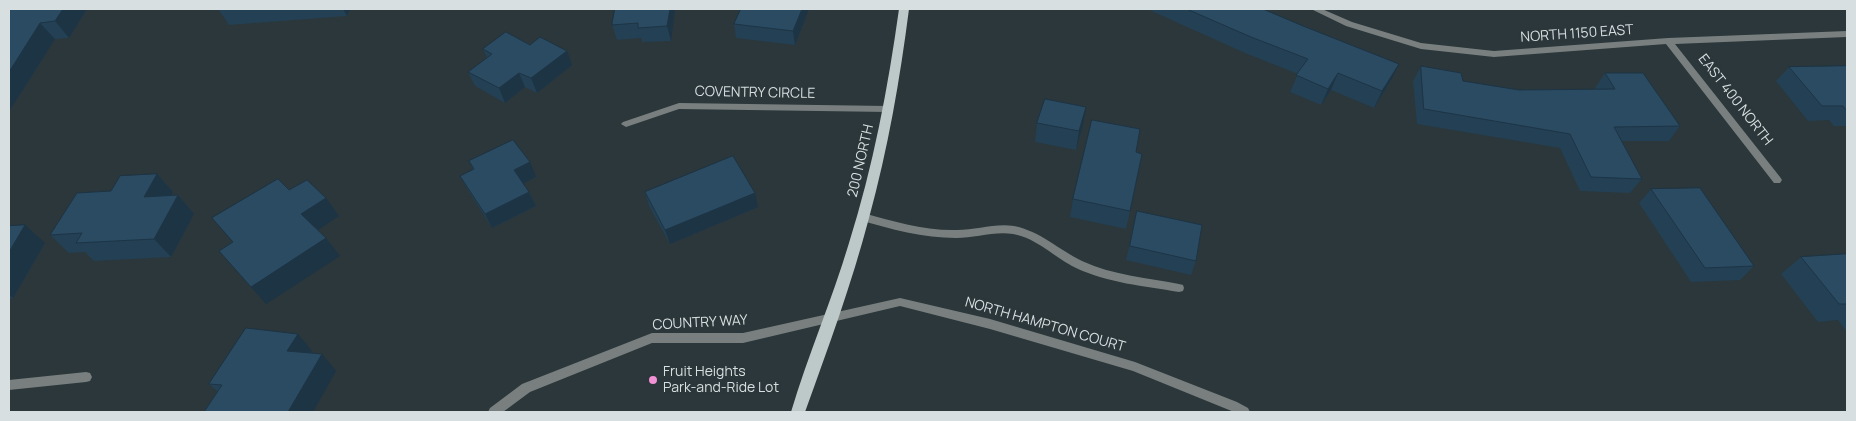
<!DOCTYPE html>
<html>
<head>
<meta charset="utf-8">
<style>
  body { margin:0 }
  #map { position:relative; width:1856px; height:421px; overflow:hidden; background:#2b373a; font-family:Manrope,sans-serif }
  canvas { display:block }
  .frame { position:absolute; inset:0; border:10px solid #d8dfe1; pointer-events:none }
</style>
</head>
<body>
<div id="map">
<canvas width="1856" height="421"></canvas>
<div class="frame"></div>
</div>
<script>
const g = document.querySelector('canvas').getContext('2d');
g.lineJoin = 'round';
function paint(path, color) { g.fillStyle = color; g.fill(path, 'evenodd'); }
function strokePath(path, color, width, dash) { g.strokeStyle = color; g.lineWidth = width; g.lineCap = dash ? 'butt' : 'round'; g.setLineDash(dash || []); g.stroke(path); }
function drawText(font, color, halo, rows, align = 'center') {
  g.font = font + ' Manrope,sans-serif'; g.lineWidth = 5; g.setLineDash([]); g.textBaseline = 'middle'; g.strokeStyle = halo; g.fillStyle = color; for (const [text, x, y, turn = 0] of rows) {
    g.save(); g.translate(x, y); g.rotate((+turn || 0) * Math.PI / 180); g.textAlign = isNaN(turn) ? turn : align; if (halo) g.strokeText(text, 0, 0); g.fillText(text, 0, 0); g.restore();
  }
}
paint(new Path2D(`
  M 863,213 C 893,221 925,231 957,230 C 976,230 995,223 1014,226 C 1040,231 1059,250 1082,261 C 1112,275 1147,278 1179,284 L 1183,285 L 1184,288 L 1183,291 L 1179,292 C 1144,286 1108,283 1076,268 C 1055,258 1037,238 1013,234 C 994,231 975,238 956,238 C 924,238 890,229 859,220 L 858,217 L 859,214 Z`), '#797f7f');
paint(new Path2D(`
  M 1311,9 L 1322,9 L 1352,22 L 1421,43 L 1494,51 L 1668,38 L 1847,31 L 1847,37 L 1675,44 L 1780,177 L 1782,180 L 1780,183 L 1774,183 L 1666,44 L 1494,57 L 1421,49 L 1346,26 Z
  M 679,103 L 888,106 L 893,109 L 888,112 L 679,109 L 626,127 L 621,124 L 623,122 Z
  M 900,298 L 990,319 L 1135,362 L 1237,402 L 1248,408 L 1250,412 L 1234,412 L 1133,371 L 990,329 L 900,306 L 743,343 L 652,343 L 530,392 L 503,412 L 488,412 L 490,408 L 522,384 L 652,333 L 743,333 Z
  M 86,372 L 90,373 L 92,377 L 90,381 L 86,382 L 9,390 L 9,380 Z`), '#797f7f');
paint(new Path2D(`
  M 899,9 L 909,9 C 900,79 888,149 869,218 C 852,283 828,348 805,412 L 791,412 C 808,355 832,300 849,243 C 873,167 888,88 899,9 Z`), '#bdc9c8');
paint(new Path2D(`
  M 9,9 L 87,9 L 69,38 L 55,39 L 19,96 Z
  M 218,9 L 350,9 L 347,16 L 229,25 Z
  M 675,9 L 671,41 L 642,42 L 641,38 L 617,40 L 612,25 Z
  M 809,9 L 795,45 L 736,38 L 734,24 Z
  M 1147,9 L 1263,9 L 1391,80 L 1374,108 L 1331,90 L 1321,105 L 1290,92 L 1298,74 L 1245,53 Z
  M 483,49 L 572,65 L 537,93 L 525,87 L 505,103 L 475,86 L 468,72 L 487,58 Z
  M 1421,66 L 1463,81 L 1519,90 L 1596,89 L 1595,88 L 1605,73 L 1680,126 L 1669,141 L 1621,141 L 1642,179 L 1630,193 L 1580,191 L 1560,148 L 1417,124 L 1413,81 Z
  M 1847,66 L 1847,126 L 1834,126 L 1829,120 L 1808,121 L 1776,81 L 1789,67 Z
  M 1037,123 L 1083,125 L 1076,150 L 1035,142 Z
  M 1136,152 L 1130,211 L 1126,229 L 1070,217 L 1073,199 Z
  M 469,161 L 536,177 L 523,183 L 529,192 L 536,206 L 492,228 L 468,190 L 460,176 L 473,170 Z
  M 157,174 L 173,192 L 171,196 L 178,195 L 194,214 L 171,257 L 94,261 L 85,252 L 69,253 L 50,235 L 111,191 Z
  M 1651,189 L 1754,266 L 1740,280 L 1691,282 L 1639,203 Z
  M 645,192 L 758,207 L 670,244 L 649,206 Z
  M 1137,211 L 1196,261 L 1191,275 L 1126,260 Z
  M 9,226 L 45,243 L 13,298 L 9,299 Z
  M 1847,254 L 1847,332 L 1838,320 L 1818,322 L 1781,274 L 1801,257 Z
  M 312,351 L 311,353 L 336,371 L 218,392 L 209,384 Z`), '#244054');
paint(new Path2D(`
  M 63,9 L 87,9 L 69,38 L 55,21 Z
  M 343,9 L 350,9 L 347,16 Z
  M 670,9 L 675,9 L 671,41 L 667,26 Z
  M 802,9 L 809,9 L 795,45 L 793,31 Z
  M 40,23 L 55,39 L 19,96 L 9,111 L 9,72 Z
  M 567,51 L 572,65 L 537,93 L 531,78 Z
  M 1399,64 L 1391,80 L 1374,108 L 1382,91 Z
  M 519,73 L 525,87 L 505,103 L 499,88 Z
  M 1338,73 L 1331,90 L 1321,105 L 1328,89 Z
  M 1086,107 L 1083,125 L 1076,150 L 1079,131 Z
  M 530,162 L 536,177 L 520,185 L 514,170 Z
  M 157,174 L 173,192 L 160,215 L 144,197 Z
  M 529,192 L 536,206 L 492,228 L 485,214 Z
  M 755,193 L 758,207 L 670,244 L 665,230 Z
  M 178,195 L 194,214 L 171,257 L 154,239 Z
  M 326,198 L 339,216 L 315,232 L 301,214 Z
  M 25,225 L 45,243 L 13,298 L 9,295 L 9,252 Z
  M 326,238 L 340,256 L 266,304 L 251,287 Z
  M 298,334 L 312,351 L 302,368 L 287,351 Z
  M 322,354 L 336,371 L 313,412 L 288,412 Z`), '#1d3445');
const building = new Path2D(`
  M 9,9 L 63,9 L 55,21 L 40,23 L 9,72 Z
  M 615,9 L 670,9 L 667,26 L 638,28 L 638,23 L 612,25 Z
  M 741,9 L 802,9 L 793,31 L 734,24 Z
  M 1187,9 L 1263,9 L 1303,26 L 1399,64 L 1382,91 L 1338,73 L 1328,89 L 1296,75 L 1308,59 L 1251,37 Z
  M 506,32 L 530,45 L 540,37 L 567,51 L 531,78 L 519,73 L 499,88 L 468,72 L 492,54 L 483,49 Z
  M 1421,66 L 1461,73 L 1463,81 L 1519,90 L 1615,89 L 1605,73 L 1643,73 L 1680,126 L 1614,127 L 1642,179 L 1591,177 L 1570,134 L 1424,109 Z
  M 1847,66 L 1847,111 L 1843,106 L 1822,106 L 1789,67 Z
  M 1045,99 L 1086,107 L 1079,131 L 1037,123 Z
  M 1092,120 L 1140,129 L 1136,152 L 1142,154 L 1130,211 L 1073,199 Z
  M 513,140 L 530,162 L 514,170 L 529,192 L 485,214 L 460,176 L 474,169 L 469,161 Z
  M 733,156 L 755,193 L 665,230 L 645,192 Z
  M 157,174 L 144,197 L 178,195 L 154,239 L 76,243 L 82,233 L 50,235 L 77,193 L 111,191 L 120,176 Z
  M 278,179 L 289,190 L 307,180 L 326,198 L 301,214 L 326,238 L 251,287 L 219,251 L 233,242 L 212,218 Z
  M 1700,188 L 1754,266 L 1705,268 L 1651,189 Z
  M 1137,211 L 1202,225 L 1196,261 L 1130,246 Z
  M 25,225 L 9,252 L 9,226 Z
  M 1847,254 L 1847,304 L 1839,304 L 1801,257 Z
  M 246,328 L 298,334 L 287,351 L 322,354 L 288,412 L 204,412 L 222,385 L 209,384 Z`);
paint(building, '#2a4b62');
strokePath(building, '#1d3445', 1);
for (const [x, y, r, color] of [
  [653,380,5,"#f291d6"]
]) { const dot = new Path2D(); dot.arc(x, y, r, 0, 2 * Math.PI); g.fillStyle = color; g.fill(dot); strokePath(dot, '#2b373a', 2); }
drawText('14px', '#d8dfe1', '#2b373a', [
  ["NORTH 1150 EAST",1577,34,-4],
  ["COVENTRY CIRCLE",755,93,1],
  ["EAST 400 NORTH",1735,100,52],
  ["200 NORTH",861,161,-77],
  ["COUNTRY WAY",700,323,-3],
  ["NORTH HAMPTON COURT",1045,325,16]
]);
drawText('14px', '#d8dfe1', '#2b373a', [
  ["Fruit Heights",663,372],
  ["Park-and-Ride Lot",663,388]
], 'left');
</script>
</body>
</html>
